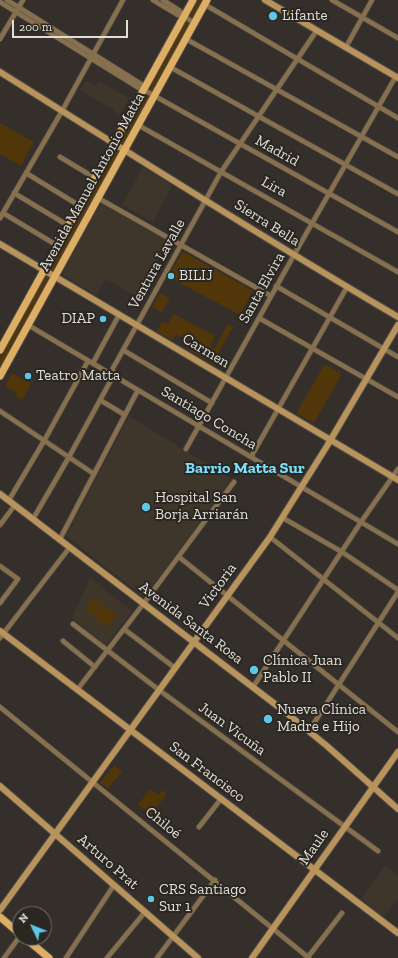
<!DOCTYPE html>
<html>
<head>
<meta charset="utf-8">
<style>
  body { margin:0 }
  #map { position:relative; width:398px; height:958px; overflow:hidden; background:#342f2a; font-family:"Zilla Slab",serif }
  canvas { display:block }
  .north { position:absolute; left:12px; top:906px; width:40px; height:40px; box-sizing:border-box; background:#2a2620; border:1px solid #73706a; border-radius:50%; rotate:313deg; font-size:11px; font-weight:700; line-height:16px; text-align:center; color:#e1deda }
  .north::after { content:''; display:block; margin:auto; width:14px; height:18px; background:#5dc7e8; clip-path:polygon(50% 0,100% 100%,50% 72%,0 100%) }
  .scale { position:absolute; left:12px; top:20px; width:116px; height:18px; box-sizing:border-box; border:2px solid #e1deda; border-top:0; padding-left:5px; font-size:12px; line-height:14px; white-space:nowrap; color:#e1deda; -webkit-text-stroke:3px #2a2620; paint-order:stroke }
</style>
</head>
<body>
<div id="map">
<canvas width="398" height="958"></canvas>
<div class="north">N</div>
<div class="scale">200 m</div>
</div>
<script>
const g = document.querySelector('canvas').getContext('2d');
g.lineJoin = 'round';
function paint(path, color) { g.fillStyle = color; g.fill(path, 'evenodd'); }
function strokePath(path, color, width, dash) { g.strokeStyle = color; g.lineWidth = width; g.lineCap = dash ? 'butt' : 'round'; g.setLineDash(dash || []); g.stroke(path); }
function drawText(font, color, halo, rows, align = 'center') {
  g.font = font + ' "Zilla Slab",serif'; g.lineWidth = 4; g.setLineDash([]); g.textBaseline = 'middle'; g.strokeStyle = halo; g.fillStyle = color; for (const [text, x, y, turn = 0] of rows) {
    g.save(); g.translate(x, y); g.rotate((+turn || 0) * Math.PI / 180); g.textAlign = isNaN(turn) ? turn : align; if (halo) g.strokeText(text, 0, 0); g.fillText(text, 0, 0); g.restore();
  }
}
paint(new Path2D(`
  M 86,80 L 96,86 L 99,81 L 129,98 L 120,115 L 114,111 L 114,110 L 80,90 Z
  M 143,167 L 172,186 L 153,222 L 122,205 Z
  M 101,202 L 168,240 L 136,297 L 106,279 L 96,295 L 62,274 Z
  M 129,416 L 232,479 L 144,597 L 66,536 Z
  M 90,578 L 132,611 L 106,645 L 72,618 Z
  M 385,866 L 398,876 L 398,899 L 383,918 L 361,899 Z`), '#3e362b');
paint(new Path2D(`
  M 196,0 L 203,0 L 0,371 L 0,357 Z
  M 0,123 L 34,142 L 21,166 L 0,154 Z
  M 184,252 L 253,291 L 240,315 L 172,279 L 175,273 L 171,271 L 182,253 Z
  M 160,293 L 170,298 L 162,312 L 152,307 Z
  M 174,314 L 215,336 L 210,346 L 214,349 L 228,324 L 233,327 L 213,363 L 190,351 L 193,346 L 199,349 L 200,347 L 176,334 L 172,340 L 157,332 L 162,321 L 168,324 Z
  M 325,364 L 342,374 L 314,423 L 296,413 Z
  M 12,373 L 31,384 L 22,400 L 15,396 L 17,393 L 5,386 Z
  M 94,597 L 101,602 L 92,614 L 85,609 Z
  M 102,603 L 109,609 L 99,621 L 92,615 Z
  M 110,609 L 117,615 L 107,627 L 100,621 Z
  M 114,765 L 122,771 L 108,789 L 100,783 Z
  M 150,789 L 158,795 L 162,790 L 167,794 L 151,815 L 138,805 Z`), '#503609');
const street = new Path2D(`
  M 7,0 L 141,84 L 144,90
  M 153,0 L 178,15 L 184,16
  M 163,0 L 180,11 L 184,16 L 194,23
  M 332,0 L 398,38
  M 0,2 L 139,88 L 144,90 L 398,232
  M 204,4 L 398,118
  M 0,39 L 23,0
  M 186,39 L 398,157
  M 346,47 L 372,0
  M 170,67 L 398,194
  M 138,125 L 398,272
  M 60,157 L 95,178
  M 26,173 L 80,206
  M 14,193 L 69,226
  M 98,198 L 271,296
  M 3,213 L 58,246
  M 0,218 L 62,111 L 123,0
  M 276,286 L 398,357
  M 259,318 L 398,397
  M 28,325 L 398,544
  M 123,350 L 212,403
  M 93,363 L 119,315
  M 100,400 L 125,415
  M 0,411 L 94,474
  M 186,449 L 294,255 L 396,76
  M 251,457 L 347,287
  M 9,500 L 44,441 L 88,361
  M 283,518 L 342,552 L 398,590
  M 33,519 L 69,457 L 111,380 L 113,368 L 117,361 L 221,172 L 317,30
  M 0,525 L 15,505
  M 270,537 L 398,638
  M 60,539 L 138,390
  M 179,557 L 398,732
  M 0,566 L 18,579 L 0,603
  M 73,624 L 159,690 L 378,851
  M 124,629 L 175,668
  M 0,638 L 70,547
  M 63,641 L 95,667
  M 253,687 L 361,522 L 398,469
  M 77,690 L 144,603 L 234,482
  M 0,707 L 309,958
  M 309,731 L 398,592
  M 199,827 L 221,799
  M 308,957 L 342,913
  M 4,958 L 20,936
  M 66,958 L 114,885
  M 107,958 L 145,912
  M 157,958 L 215,880`);
const secondary = new Path2D(`
  M 265,0 L 398,78
  M 0,72 C 132,155 264,238 398,317
  M 0,244 L 398,480
  M 0,494 L 284,711 L 327,746 L 398,809
  M 0,631 L 398,933
  M 0,786 L 198,958
  M 0,910 L 270,537 L 327,446 L 398,325
  M 252,958 L 398,752`);
const primary = new Path2D(`
  M 0,350 L 193,0
  M 0,376 L 207,0
  M 0,917 L 20,934
  M 25,938 L 49,958`);
strokePath(street, '#504b46', 6);
strokePath(secondary, '#504b46', 8);
strokePath(primary, '#504b46', 9);
strokePath(street, '#87704e', 4.5);
strokePath(secondary, '#b8935b', 6);
strokePath(primary, '#deae65', 7);
for (const [x, y, r, color] of [
  [273,16,5,"#5dc7e8"],
  [171,276,4,"#5dc7e8"],
  [103,319,4,"#5dc7e8"],
  [28,376,4,"#5dc7e8"],
  [146,507,5,"#5dc7e8"],
  [254,670,5,"#5dc7e8"],
  [268,719,5,"#5dc7e8"],
  [151,899,4,"#5dc7e8"]
]) { const dot = new Path2D(); dot.arc(x, y, r, 0, 2 * Math.PI); g.fillStyle = color; g.fill(dot); strokePath(dot, '#2a2620', 1.5); }
drawText('15px', '#e1deda', '#2a2620', [
  ["Lifante",282,16],
  ["BILIJ",179,276],
  ["DIAP",95,319,"right"],
  ["Teatro Matta",36,376],
  ["Hospital San",155,498],
  ["Borja Arriarán",155,515],
  ["Clínica Juan",263,661],
  ["Pablo II",263,678],
  ["Nueva Clínica",277,710],
  ["Madre e Hijo",277,727],
  ["CRS Santiago",159,890],
  ["Sur 1",159,907]
], 'left');
drawText('15px', '#e1deda', '#2a2620', [
  ["Madrid",277,151,29],
  ["Avenida Manuel Antonio Matta",92,182,-61],
  ["Lira",274,187,29],
  ["Sierra Bella",267,223,32],
  ["Ventura Lavalle",157,264,-61],
  ["Santa Elvira",262,288,-61],
  ["Carmen",206,351,31],
  ["Santiago Concha",209,418,31],
  ["Victoria",218,586,-54],
  ["Avenida Santa Rosa",191,623,37],
  ["Juan Vicuña",232,729,36],
  ["San Francisco",207,772,37],
  ["Chiloé",163,823,39],
  ["Maule",314,847,-55],
  ["Arturo Prat",108,862,41]
]);
drawText('bold 16px', '#7fdffe', '#2a2620', [
  ["Barrio Matta Sur",245,468]
]);
</script>
</body>
</html>
